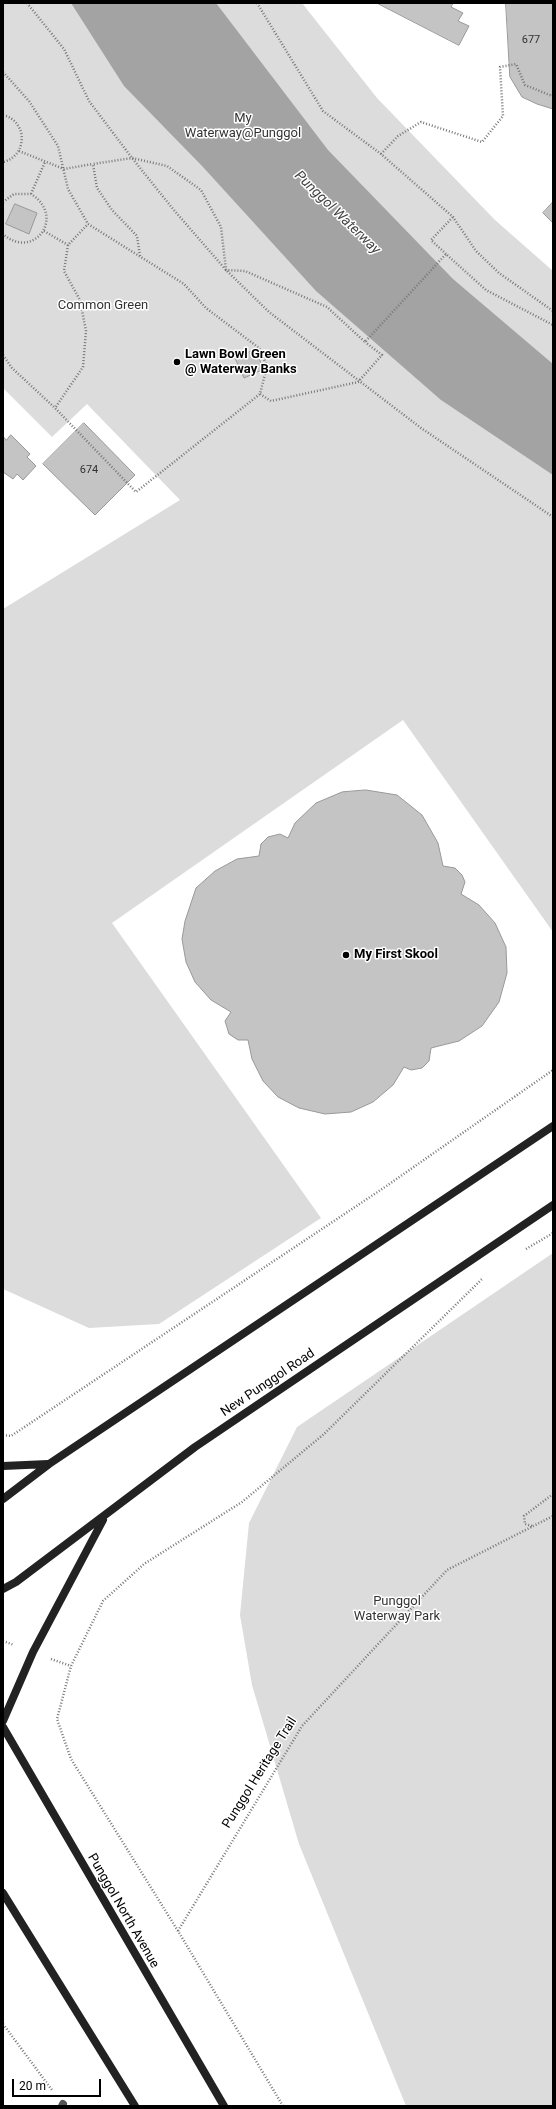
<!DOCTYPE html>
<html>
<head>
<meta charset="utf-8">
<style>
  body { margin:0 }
  #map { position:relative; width:556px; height:2109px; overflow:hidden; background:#fff; font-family:Roboto,sans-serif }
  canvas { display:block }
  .frame { position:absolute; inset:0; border:4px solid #000; pointer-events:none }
  .scale { position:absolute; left:12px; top:2079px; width:89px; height:18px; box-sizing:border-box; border:2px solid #000; border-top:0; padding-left:5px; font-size:12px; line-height:14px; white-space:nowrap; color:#000; -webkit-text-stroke:3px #fff; paint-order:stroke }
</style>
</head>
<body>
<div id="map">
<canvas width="556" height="2109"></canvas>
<div class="frame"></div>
<div class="scale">20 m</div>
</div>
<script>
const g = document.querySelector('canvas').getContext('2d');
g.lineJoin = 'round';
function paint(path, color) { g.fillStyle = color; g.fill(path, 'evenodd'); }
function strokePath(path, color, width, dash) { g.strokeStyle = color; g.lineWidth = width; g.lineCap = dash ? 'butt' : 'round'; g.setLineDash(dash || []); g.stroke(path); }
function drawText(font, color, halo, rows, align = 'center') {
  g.font = font + ' Roboto,sans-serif'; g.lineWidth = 3; g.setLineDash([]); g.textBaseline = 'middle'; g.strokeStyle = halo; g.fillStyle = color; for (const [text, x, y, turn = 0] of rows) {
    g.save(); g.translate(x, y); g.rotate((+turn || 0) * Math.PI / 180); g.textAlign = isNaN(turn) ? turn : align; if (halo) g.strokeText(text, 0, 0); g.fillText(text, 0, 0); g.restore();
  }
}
paint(new Path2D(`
  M 3,3 L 302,3 L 377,98 L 495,220 L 553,271 L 553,932 L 403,720 L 112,923 L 321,1218 L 159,1324 L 89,1328 L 3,1289 L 3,609 L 180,500 L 87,404 L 52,437 L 3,388 Z
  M 553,1253 L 553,2106 L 406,2106 L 299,1844 L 252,1685 L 240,1615 L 249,1523 L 297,1427 Z`), '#dcdcdc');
paint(new Path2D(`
  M 71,3 L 216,3 L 328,150 L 453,279 L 553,364 L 553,475 L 441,400 L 316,291 L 203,167 L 124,86 Z`), '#a3a3a3');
const building = new Path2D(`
  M 377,3 L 453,3 L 451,7 L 463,13 L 458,21 L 469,26 L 459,45 Z
  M 506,3 L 553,3 L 553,109 L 537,104 L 522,97 L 510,77 Z
  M 553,202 L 553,223 L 543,213 Z
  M 15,204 L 37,213 L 29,234 L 6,224 Z
  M 255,350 L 264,369 L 244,378 L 235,358 Z
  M 84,423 L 135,475 L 95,515 L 43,464 Z
  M 11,435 L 30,454 L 27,457 L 36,466 L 23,480 L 17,474 L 13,479 L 3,472 L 3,436 L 6,440 Z
  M 366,790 L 397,795 L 422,815 L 438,843 L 443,866 L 455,868 L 462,875 L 465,882 L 461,894 L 479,905 L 495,923 L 506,947 L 507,973 L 499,1002 L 482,1026 L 459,1041 L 431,1048 L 429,1061 L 422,1068 L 411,1070 L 404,1067 L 393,1085 L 373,1102 L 351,1112 L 325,1114 L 299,1108 L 278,1097 L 263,1081 L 252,1059 L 248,1040 L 238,1040 L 229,1034 L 225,1021 L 231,1012 L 211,1000 L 195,982 L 186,962 L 182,939 L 185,921 L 196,888 L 215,871 L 237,859 L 259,856 L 261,844 L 268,837 L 280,834 L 288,838 L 295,823 L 316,803 L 342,792 Z`);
paint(building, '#c4c4c4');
strokePath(building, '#999', 1);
strokePath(new Path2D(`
  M 27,3 L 64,49 L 89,101 L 132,158 L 173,209 L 226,270 L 269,312 L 421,428 L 553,517
  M 257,3 L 323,111 L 381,154 L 453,217 L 476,251 L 499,273 L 553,311
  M 3,72 L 29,101 L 58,146 L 68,189 L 88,224 L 184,284 L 206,308 L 259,348 L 267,366 L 260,394 L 136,492 L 55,408 L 83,367 L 86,331 L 80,300 L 64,271 L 68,245 L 88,224
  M 3,115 C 28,121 28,156 3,162
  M 19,151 L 64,169 L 93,164
  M 381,154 L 398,136 L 421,122 L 482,142 L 503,116 L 500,67 L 516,64 L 525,85 L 552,96 L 553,95
  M 31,194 L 45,162
  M 3,202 L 14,194 L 31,194 C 67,217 33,261 3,234
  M 44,231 L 68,245
  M 446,254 L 431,240 L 453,217
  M 140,256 L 137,236 L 112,210 L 97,188 L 93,164 L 132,158 L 167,166 L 201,190 L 221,227 L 226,270 L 245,271 L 327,307 L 365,342 L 446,254 L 486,290 L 553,325
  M 3,355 L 12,368 L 55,408
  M 260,394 L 271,401 L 358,382 L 382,355 L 365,342
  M 526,1249 L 553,1233
  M 3,1435 L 11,1436 L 385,1187 L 553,1070
  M 532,1526 L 525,1524 L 524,1516 L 553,1494
  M 3,1641 L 14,1645
  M 51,1659 L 71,1666
  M 178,1931 L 302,1726 L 447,1570 L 553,1516
  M 3,2024 L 52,2090
  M 283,2106 L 178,1931 L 71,1759 L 57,1719 L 71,1666 L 103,1601 L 144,1564 L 242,1502 L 324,1434 L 482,1279`), '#777', 2.5, [1, 2]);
strokePath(new Path2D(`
  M 62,2106 L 63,2104`), '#555', 8);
strokePath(new Path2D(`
  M 3,1466 L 48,1464
  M 3,1499 L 49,1464 L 553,1126
  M 3,1589 L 16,1582 L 195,1447 L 553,1205
  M 3,1721 L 33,1652 L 103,1520
  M 3,1727 L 224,2106
  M 3,1893 L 135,2106`), '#222', 8);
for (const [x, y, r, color] of [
  [177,362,4,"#000"],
  [346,955,4,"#000"]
]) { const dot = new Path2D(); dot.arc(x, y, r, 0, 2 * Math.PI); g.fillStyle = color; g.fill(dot); strokePath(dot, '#fff', 1.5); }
drawText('11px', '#313131', null, [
  ["677",531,40],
  ["674",89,470]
]);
drawText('13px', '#333', '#fff', [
  ["My",243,119],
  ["Waterway@Punggol",243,134],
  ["Common Green",103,306],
  ["Punggol",397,1602],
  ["Waterway Park",397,1617]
]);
drawText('bold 13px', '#000', '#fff', [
  ["Lawn Bowl Green",185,355],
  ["@ Waterway Banks",185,370],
  ["My First Skool",354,955]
], 'left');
drawText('13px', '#000', '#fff', [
  ["New Punggol Road",268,1383,-34],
  ["Punggol Heritage Trail",260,1773,-58],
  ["Punggol North Avenue",123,1911,60]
]);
drawText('italic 14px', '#444', '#fff', [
  ["Punggol Waterway",337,213,44]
]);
</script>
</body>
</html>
